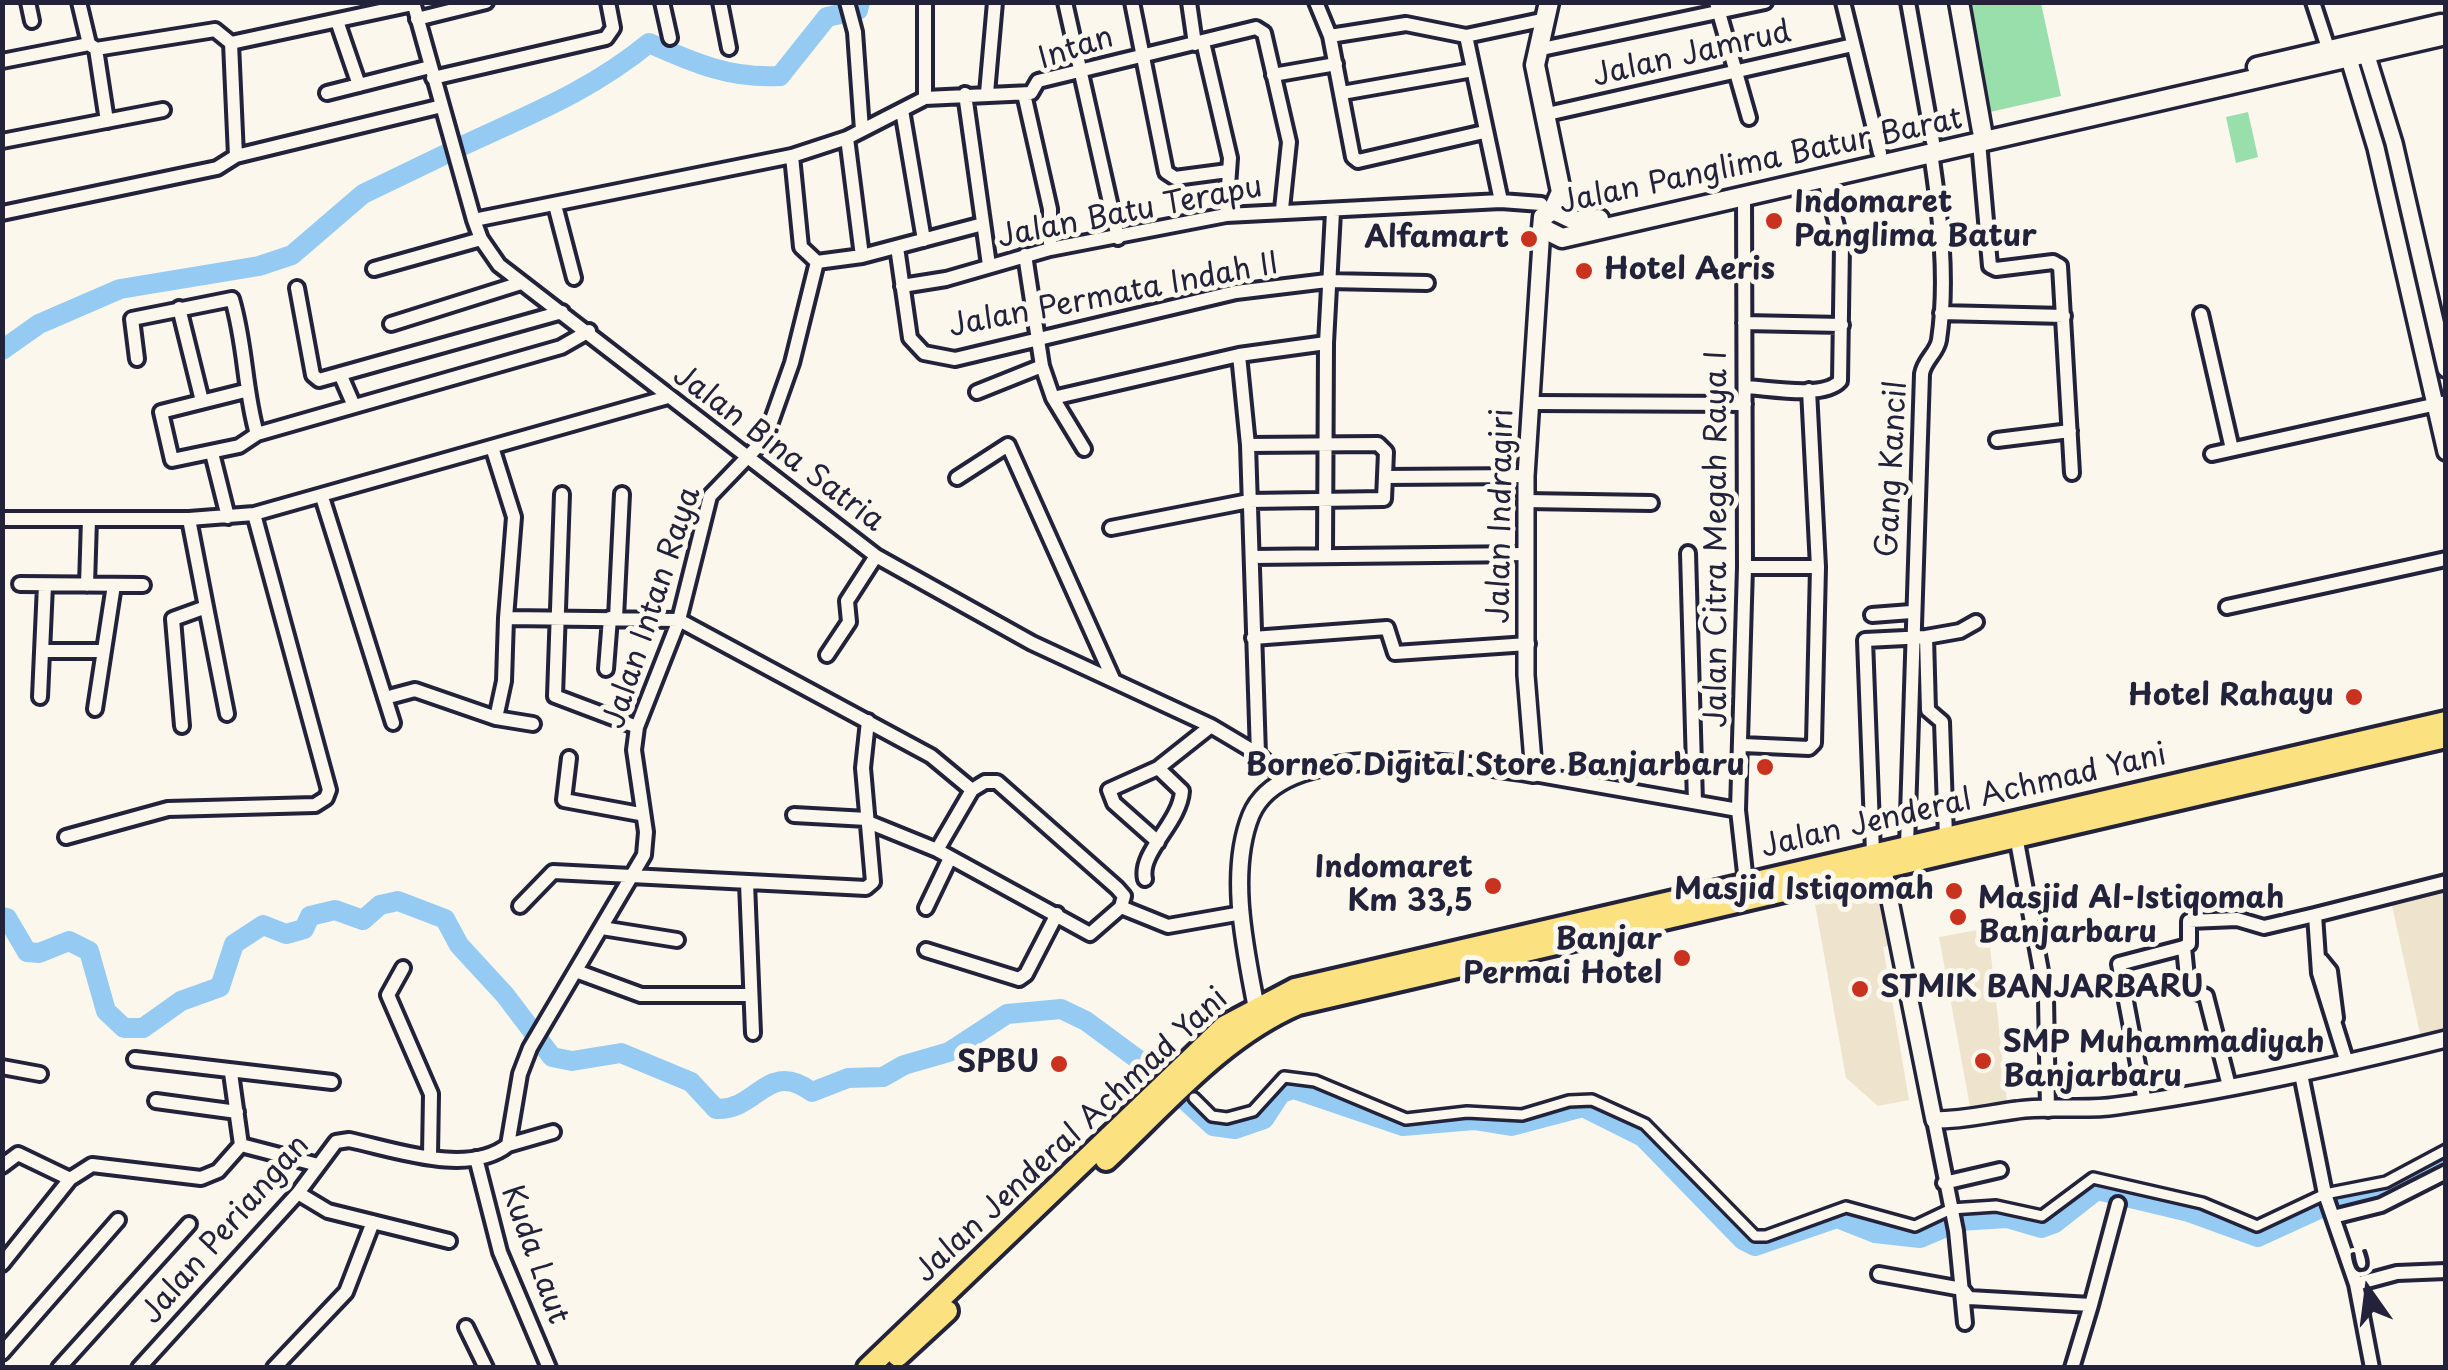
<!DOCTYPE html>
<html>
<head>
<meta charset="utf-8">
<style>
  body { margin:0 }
  #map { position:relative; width:2448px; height:1370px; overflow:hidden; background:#fbf7ec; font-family:"Playpen Sans",sans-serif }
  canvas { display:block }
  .frame { position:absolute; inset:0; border:5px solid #22223b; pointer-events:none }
  .north { position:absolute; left:2318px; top:1240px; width:100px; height:100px; -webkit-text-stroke:8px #fbf7ec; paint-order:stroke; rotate:346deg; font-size:28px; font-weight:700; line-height:40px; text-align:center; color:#22223b }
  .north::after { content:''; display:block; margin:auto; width:35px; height:45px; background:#22223b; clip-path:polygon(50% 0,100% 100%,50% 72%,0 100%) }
</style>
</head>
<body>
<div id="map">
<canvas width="2448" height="1370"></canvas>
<div class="frame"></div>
<div class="north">U</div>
</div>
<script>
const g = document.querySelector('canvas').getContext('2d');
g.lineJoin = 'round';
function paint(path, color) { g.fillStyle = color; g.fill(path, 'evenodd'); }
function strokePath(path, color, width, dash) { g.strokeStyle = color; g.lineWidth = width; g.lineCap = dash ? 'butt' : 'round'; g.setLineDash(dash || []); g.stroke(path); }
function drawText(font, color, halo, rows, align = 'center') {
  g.font = font + ' "Playpen Sans",sans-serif'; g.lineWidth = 10; g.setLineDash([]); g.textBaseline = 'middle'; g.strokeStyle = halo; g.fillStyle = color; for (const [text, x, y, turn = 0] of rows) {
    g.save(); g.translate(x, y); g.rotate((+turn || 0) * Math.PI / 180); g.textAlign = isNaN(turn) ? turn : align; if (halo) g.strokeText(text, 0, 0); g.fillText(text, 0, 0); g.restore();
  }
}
paint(new Path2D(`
  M 1889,876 L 1901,944 L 1883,947 L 1909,1100 L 1878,1106 L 1846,1078 L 1813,893 Z
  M 2445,888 L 2445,1032 L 2421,1038 L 2391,901 Z
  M 1988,928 L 2008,1110 L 1972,1118 L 1939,937 Z`), '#eee4cd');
paint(new Path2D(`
  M 1970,3 L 2041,3 L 2061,96 L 1990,112 Z
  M 2248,112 L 2258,157 L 2236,163 L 2226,117 Z`), '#99dfac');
strokePath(new Path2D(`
  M 462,146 C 530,114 589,92 649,43 C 694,63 731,79 780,76 L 827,17 L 858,10 L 860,2
  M 2,350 L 39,324 L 120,289 L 259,266 L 292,255 L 363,194 L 446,154
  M 2,917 L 7,918 L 27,952 L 39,953 L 69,941 L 89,951 L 106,1011 L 124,1028 L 143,1028 L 181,1001 L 220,987 L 234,944 L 263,925 L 286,934 L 304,929 L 310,916 L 335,910 L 363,920 L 380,905 L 398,901 L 445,919 L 459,945 L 505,995 L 552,1057 L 572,1061 L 621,1053 L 691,1082 L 716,1109 C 758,1111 767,1059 812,1092 L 848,1078 L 883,1077 L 904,1065 L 949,1052 L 1007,1014 L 1061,1009 L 1086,1021 L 1151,1069 L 1213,1126 L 1235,1129 L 1264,1119 L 1281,1093 L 1294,1089 L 1403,1126 L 1474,1120 L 1511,1126 L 1583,1107 L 1643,1137 L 1743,1240 L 1755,1246 L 1837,1218 L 1875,1233 L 1920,1238 L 1960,1221 L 2007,1218 L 2041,1228 L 2055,1223 L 2097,1190 L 2189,1212 L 2258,1237 L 2328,1205 L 2388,1189 L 2446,1159`), '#95cbf3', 20);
const pedestrian = new Path2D(`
  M 1194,1098 L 1212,1116 L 1227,1118 L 1253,1111 L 1284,1077 L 1315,1081 L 1406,1119 L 1467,1112 L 1522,1115 L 1569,1101 L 1592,1100 L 1645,1124 L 1755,1236 L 1766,1236 L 1846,1207 L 1915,1226 L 1951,1209 L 1996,1206 L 2042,1216 L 2093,1178 L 2202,1203 L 2257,1226 L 2325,1194 L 2386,1182 L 2446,1150`);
const minor = new Path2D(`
  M 28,2 L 32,21
  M 79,2 L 89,44
  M 413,2 L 474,220 L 481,239 L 499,265 L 876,556 L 1032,643 L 1211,726 L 1258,754 L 1285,780
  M 662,2 L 670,38
  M 720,2 L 729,48
  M 847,2 L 855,32 L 862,130
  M 925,2 L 925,98
  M 1065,2 L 1118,238
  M 1132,2 L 1166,172 L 1175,178 L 1228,171
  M 1189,2 L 1195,44
  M 1316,2 L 1330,36 L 1353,157 L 1358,161 L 1484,132
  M 1716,2 L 1749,118
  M 1843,2 L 1880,153
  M 1908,2 L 1933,142
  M 2313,2 L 2329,51
  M 417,19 L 486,2
  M 337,21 L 359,85
  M 1330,36 L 1406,24 L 1466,36 L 1546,19
  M 1466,36 L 1501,201
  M 1203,42 L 1230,158 L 1226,215
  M 231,43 L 413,4
  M 96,49 L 107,121
  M 1537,50 L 1765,2
  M 2,61 L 89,44 L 96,49 L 215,30 L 231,43 L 236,156
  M 1273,75 L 1336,64
  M 433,78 L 606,38 L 613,28 L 608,2
  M 327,93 L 430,67
  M 987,93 L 995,2
  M 1342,93 L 1473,70
  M 965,94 L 989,265
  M 1024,94 L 1050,209 L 1050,249
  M 902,110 L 924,240
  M 1543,115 L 1853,45
  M 847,138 L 862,256
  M 2,141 L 163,110
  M 1979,142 L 1990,266 L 1996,269 L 2053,262 L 2060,266 L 2072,473
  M 792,156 L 801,247 L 817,262
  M 1744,194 L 1745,567 L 1738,810 L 1746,882
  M 555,205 L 574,278
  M 2,213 L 217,168 L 236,156 L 442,106
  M 474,220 L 792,156 L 847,138 L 925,98 L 1031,93 L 1038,81 L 1256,28 L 1264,33 L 1289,142 L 1282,209
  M 897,247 L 910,338 L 924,353 L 955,359 L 1236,292 L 1327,281 L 1427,283
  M 1025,255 L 1042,366 L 1053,398 L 1239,355 L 1248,445 L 1258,754
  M 817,262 L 862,256 L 983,224
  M 374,269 L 481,239
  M 902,286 L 946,279 L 1050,249 L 1226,215 L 1501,201 L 1541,204 L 1546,212
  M 297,288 L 313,375 L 319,380 L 562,312
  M 179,308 L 202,401
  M 1941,313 L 2064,316
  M 2201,314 L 2232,449
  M 1744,323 L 1842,325
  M 391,324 L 521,283
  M 1239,355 L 1326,343
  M 137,359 L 132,319 L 232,299 C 246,346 244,389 257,434
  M 341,376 L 354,406
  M 1745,387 C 1770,388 1823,399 1840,381 L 1842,245 L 1824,177
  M 245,391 L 161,412 L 172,460 L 239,446 L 257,434 L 561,347 L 589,331
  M 977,392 L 1042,366
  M 1053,398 L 1084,449
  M 1531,403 L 1745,404
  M 1997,440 L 2070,431
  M 492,447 L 514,517 L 506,618 L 679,620 L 931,756 L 972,790 L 937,850
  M 212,453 L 228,517
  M 2212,454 L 2446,402
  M 1385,477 L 1526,476
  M 957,478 L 1008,445 L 1113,679
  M 562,494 L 555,696 L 637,727
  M 322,497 L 393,723
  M 1526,501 L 1651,503
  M 2,519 L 189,519 L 254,514 L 668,397
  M 1111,528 L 1249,501 L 1384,499 L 1386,452 L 1378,444 L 1248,445
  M 1688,553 L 1695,802
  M 1325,555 L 1326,343 L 1333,212
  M 1252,557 L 1527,554
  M 1745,567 L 1818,567
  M 20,584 L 143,585
  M 87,585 L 89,519
  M 206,607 L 227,714
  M 2227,607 L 2446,559
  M 1872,615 L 1911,612
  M 616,618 L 622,494
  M 1926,637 L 1960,631 L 1976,622
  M 1253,638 L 1387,628 L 1395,653 L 1528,644
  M 42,651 L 104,651
  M 827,655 L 849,622 L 847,601 L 876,556
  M 606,669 L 610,618
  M 40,697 L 45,585
  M 385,698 L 415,690 L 496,718 L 533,724
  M 95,709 L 114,585
  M 496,718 L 504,681 L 506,618
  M 182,726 L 173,619 L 206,607 L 189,519
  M 1743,745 L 1809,748 L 1814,743 L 1818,567 L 1809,390
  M 569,758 L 564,800 L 640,814
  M 1534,774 L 1738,810
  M 972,790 L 985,782 L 997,782 L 1117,888 L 1124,896 L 1121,907
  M 794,815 L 867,819
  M 868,822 L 937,850 L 1090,934 L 1121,907 L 1168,926 L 1242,913
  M 2016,836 L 2046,998 L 2048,1110
  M 66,837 L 168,809 L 315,805 L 326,798 L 329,790 L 254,514
  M 1158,842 L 1114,803 L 1109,790 L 1158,768 L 1211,726
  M 1907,846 L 1922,374 C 1924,360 1937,353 1939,340 C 1948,279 1940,213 1931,153
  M 1873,853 L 1865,640 L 1926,637 L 1928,710 L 1942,722 L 1946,837
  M 1145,879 C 1139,852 1180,823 1182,791 L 1158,768
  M 747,883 L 753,1033
  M 520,906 L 553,872 L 866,888 L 873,882 L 863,768 L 868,721
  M 926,908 L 950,858
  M 602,928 L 677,940
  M 926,950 L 1019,979 L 1026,974 L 1057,914
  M 2321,960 L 2330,971 L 2336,1018
  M 403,968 L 388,995 L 431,1094 L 430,1156
  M 576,971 L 641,995 L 751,995
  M 135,1059 L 332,1082
  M 2347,1063 L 2319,973 L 2315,915 L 2446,882
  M 2,1067 L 40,1074
  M 231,1073 L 241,1145
  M 2301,1074 L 2325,1194 L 2356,1284 L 2372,1368
  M 2229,1086 L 2206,996 L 2188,988 L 2184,947 L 2189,944 L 2189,921 L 2237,919 L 2264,927 L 2315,915
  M 156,1101 L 237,1112
  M 2145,1102 L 2119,964 L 2184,947
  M 1934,1120 L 1956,1231 L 1965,1323
  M 508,1145 L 553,1132
  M 476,1158 L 500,1252 L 549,1368
  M 2,1166 L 18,1154 L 70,1179 L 92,1165 L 201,1178 L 218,1171 L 241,1145 L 318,1165
  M 1944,1183 L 2000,1170
  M 298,1193 L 328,1211 L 449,1241
  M 2333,1217 L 2381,1205 L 2446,1172
  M 2,1264 L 70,1179
  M 1879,1274 L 1962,1289 L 1969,1298 L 2091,1305 L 2072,1368
  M 2356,1284 L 2397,1273 L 2446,1271
  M 2091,1305 L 2118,1204
  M 466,1327 L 486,1368
  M 2,1353 L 118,1220
  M 59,1368 L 189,1224
  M 139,1368 L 298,1193 L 336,1142 L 349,1140 C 393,1149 468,1177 508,1145 L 520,1074 L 530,1048 L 644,855 L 646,832 L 634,750 L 637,727 L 679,620 L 710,496 L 761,443 L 770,425 L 792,363 L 817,262
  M 274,1368 L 346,1292 L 373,1222`);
const tertiary = new Path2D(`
  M 2367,56 L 2394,143 L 2446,369
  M 2349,59 L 2376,148 L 2446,452
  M 1883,866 L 1934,1120 C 1966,1120 1986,1114 2017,1110 C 2049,1105 2083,1111 2116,1106 C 2227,1091 2337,1066 2446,1039
  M 1256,1006 C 1245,948 1228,872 1251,815 C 1284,736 1467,764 1534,774 L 1526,675 L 1526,476 L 1542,228`);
const secondary = new Path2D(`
  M 1549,2 L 1535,65 L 1561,192 L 1553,210 L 1543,217 L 1542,228 L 1562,238 L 2446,35
  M 1959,2 L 1982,131
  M 2257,67 L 2441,24
  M 1553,210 L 1576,221 L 1599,219`);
const trunk = new Path2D(`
  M 1106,1160 C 1166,1104 1221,1037 1298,1004 L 2446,737
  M 898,1356 L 947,1311
  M 868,1368 L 1225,1026 L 1295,989 L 2446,722`);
strokePath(pedestrian, '#22223b', 16);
strokePath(minor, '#22223b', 20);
strokePath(tertiary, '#22223b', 22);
strokePath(secondary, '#22223b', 25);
strokePath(trunk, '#22223b', 28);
strokePath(pedestrian, '#fbf7ec', 9);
strokePath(minor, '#fbf7ec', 12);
strokePath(tertiary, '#fbf7ec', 15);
strokePath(secondary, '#fbf7ec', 18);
strokePath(trunk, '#fbe180', 20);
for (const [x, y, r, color] of [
  [1774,221,10,"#c8321e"],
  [1529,239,10,"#c8321e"],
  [1584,271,10,"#c8321e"],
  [2354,697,10,"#c8321e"],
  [1765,767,10,"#c8321e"],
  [1493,886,10,"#c8321e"],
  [1954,891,10,"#c8321e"],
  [1958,917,10,"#c8321e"],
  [1682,958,10,"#c8321e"],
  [1860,989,10,"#c8321e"],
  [1983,1061,10,"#c8321e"],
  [1059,1064,10,"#c8321e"]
]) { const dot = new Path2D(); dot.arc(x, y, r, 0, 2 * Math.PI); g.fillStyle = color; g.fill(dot); strokePath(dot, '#fbf7ec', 4); }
drawText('30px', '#22223b', '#fbf7ec', [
  ["Intan",1076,49,-18],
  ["Jalan Jamrud",1692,55,-13],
  ["Jalan Panglima Batur Barat",1761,162,-12],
  ["Jalan Batu Terapu",1130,213,-11],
  ["Jalan Permata Indah II",1114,296,-11],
  ["Jalan Bina Satria",778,449,37],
  ["Gang Kancil",1893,469,-87],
  ["Jalan Indragiri",1502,516,-89],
  ["Jalan Citra Megah Raya I",1718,539,-90],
  ["Jalan Intan Raya",653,608,-72],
  ["Jalan Jenderal Achmad Yani",1964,802,-13],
  ["Jalan Jenderal Achmad Yani",1072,1136,-43],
  ["Jalan Periangan",226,1230,-49],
  ["Kuda Laut",534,1255,70]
]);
drawText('bold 30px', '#22223b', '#fbf7ec', [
  ["Indomaret",1794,204,"left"],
  ["Panglima Batur",1794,238,"left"],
  ["Alfamart",1509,239],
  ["Hotel Aeris",1604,271,"left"],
  ["Hotel Rahayu",2334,697],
  ["Borneo Digital Store Banjarbaru",1745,767],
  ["Indomaret",1473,869],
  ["Km 33,5",1473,903],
  ["Masjid Istiqomah",1934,891],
  ["Masjid Al-Istiqomah",1978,900,"left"],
  ["Banjarbaru",1978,934,"left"],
  ["Banjar",1662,941],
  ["Permai Hotel",1662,975],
  ["STMIK BANJARBARU",1880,989,"left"],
  ["SMP Muhammadiyah",2003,1044,"left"],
  ["Banjarbaru",2003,1078,"left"],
  ["SPBU",1039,1064]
], 'right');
</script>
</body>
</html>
